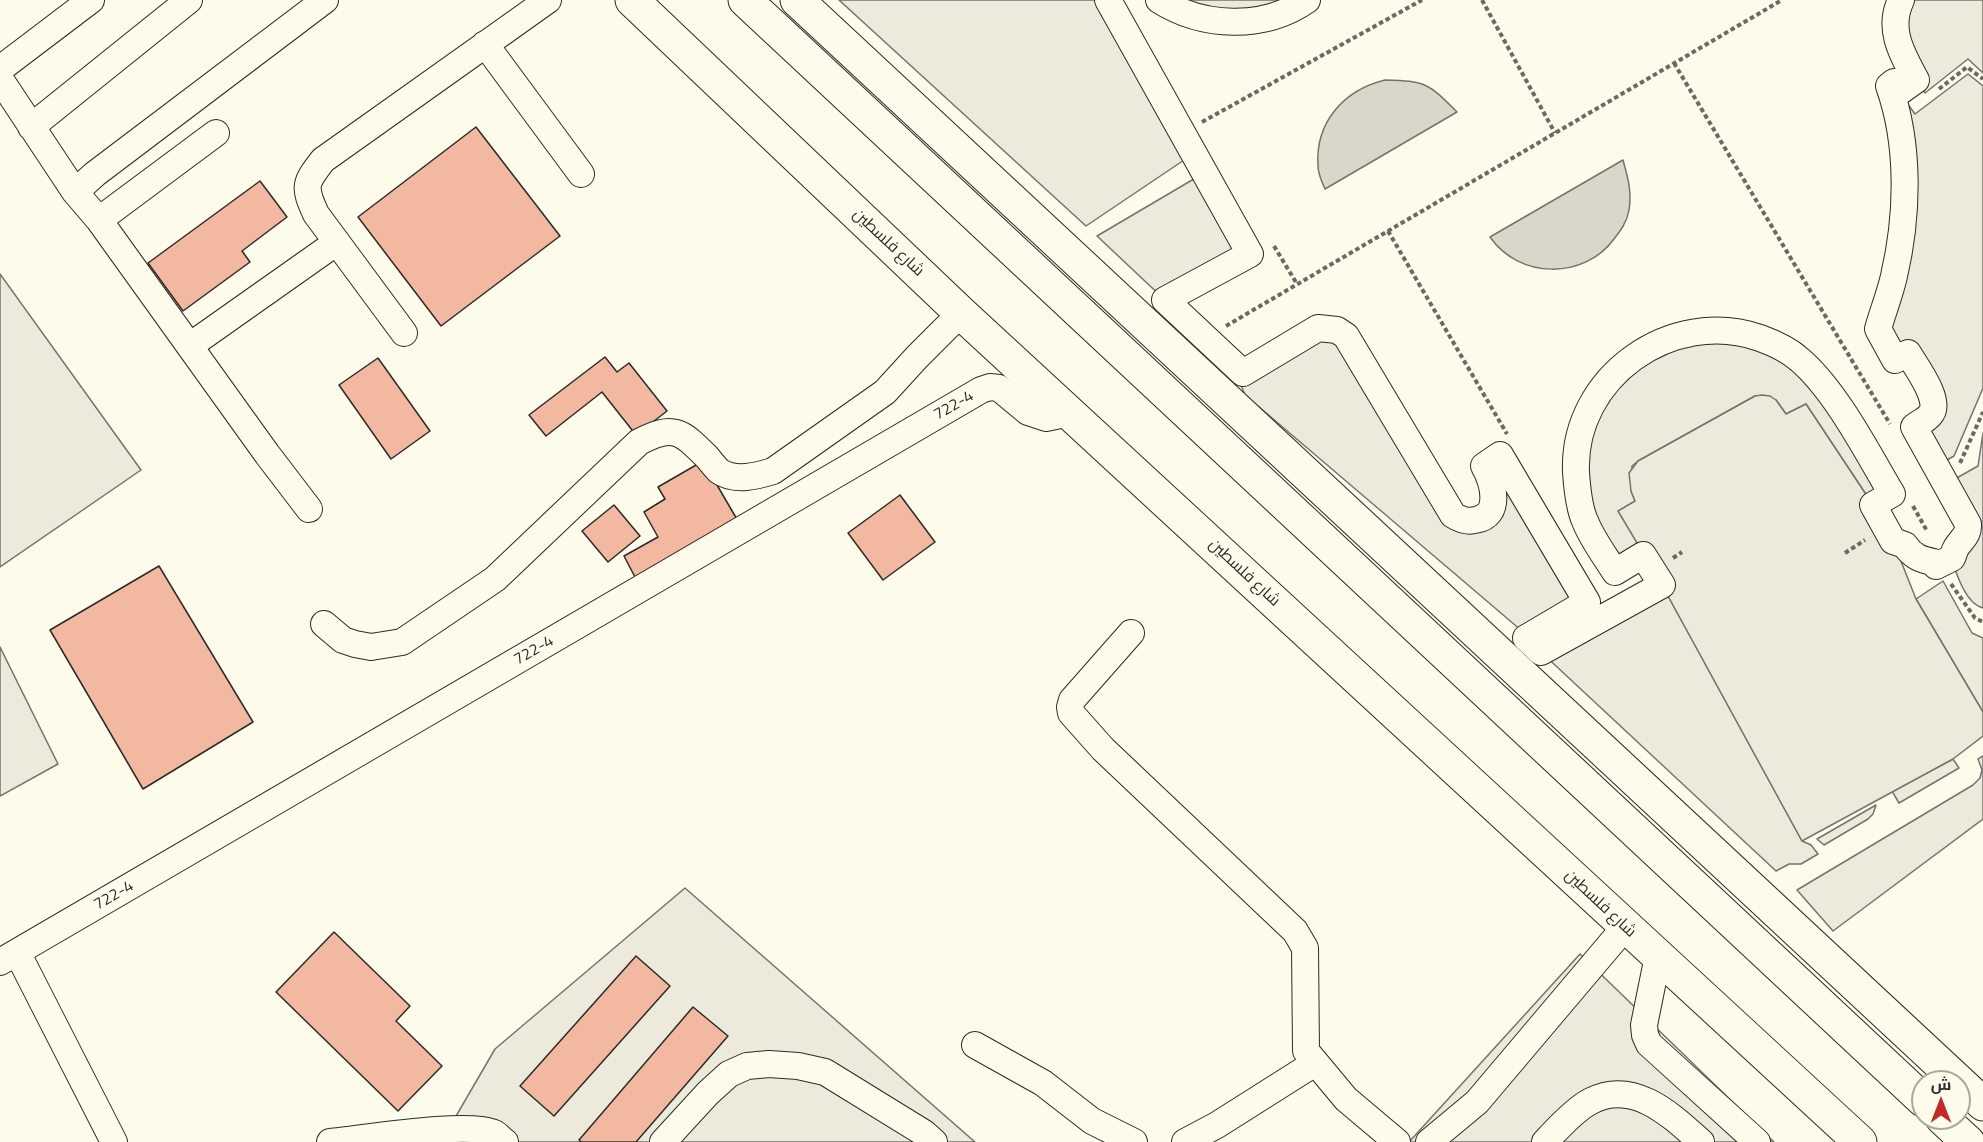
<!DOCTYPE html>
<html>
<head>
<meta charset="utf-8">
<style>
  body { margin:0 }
  #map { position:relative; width:1983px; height:1142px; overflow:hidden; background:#fdfbea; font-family:"Titillium Web",Cairo,sans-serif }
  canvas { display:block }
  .north { position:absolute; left:1911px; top:1070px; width:60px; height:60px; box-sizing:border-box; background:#fdfbea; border:2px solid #a9a89e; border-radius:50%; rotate:0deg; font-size:16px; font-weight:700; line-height:24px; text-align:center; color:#2b2b2b }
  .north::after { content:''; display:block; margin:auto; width:21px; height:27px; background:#c62828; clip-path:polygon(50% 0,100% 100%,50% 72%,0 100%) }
</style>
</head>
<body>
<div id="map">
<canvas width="1983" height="1142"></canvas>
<div class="north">ش</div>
</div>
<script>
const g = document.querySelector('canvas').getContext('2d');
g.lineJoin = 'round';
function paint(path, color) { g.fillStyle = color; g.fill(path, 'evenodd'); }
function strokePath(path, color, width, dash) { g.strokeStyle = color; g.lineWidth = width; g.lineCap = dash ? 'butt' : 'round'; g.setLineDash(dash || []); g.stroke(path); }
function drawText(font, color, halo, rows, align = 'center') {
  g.font = font + ' "Titillium Web",Cairo,sans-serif'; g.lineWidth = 4.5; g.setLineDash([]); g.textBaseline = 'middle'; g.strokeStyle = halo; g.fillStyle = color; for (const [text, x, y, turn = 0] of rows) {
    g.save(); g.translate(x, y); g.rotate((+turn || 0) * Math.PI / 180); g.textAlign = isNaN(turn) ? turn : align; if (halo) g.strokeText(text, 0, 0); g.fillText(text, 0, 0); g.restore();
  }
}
const green = new Path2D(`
  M 839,0 L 1108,0 L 1193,154 L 1086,226 Z
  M 1159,0 L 1307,0 L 1277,16 Z
  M 1901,0 L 1983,0 L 1983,73 L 1968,59 L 1925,93 L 1916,80 Z
  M 1968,74 L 1983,86 L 1983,388 L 1954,456 L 1936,466 L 1914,427 L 1934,409 L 1878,329 L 1894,278 L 1899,92 L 1915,114 Z
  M 1204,173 L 1250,254 L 1165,300 L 1097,236 Z
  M 0,274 L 141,470 L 0,567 Z
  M 1328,328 L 1453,515 L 1479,520 L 1500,455 L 1587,602 L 1522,631 L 1245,395 L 1239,380 Z
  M 1670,337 L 1783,349 L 1892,494 L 1873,505 L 1806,404 L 1786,414 L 1776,400 L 1755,396 L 1638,461 L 1632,466 L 1631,491 L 1635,501 L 1643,555 L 1615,572 L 1582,509 L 1588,414 Z
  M 1983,433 L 1983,608 C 1966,604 1956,574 1952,558 L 1965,537 L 1946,484 L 1978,466 Z
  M 1943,581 L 1972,633 L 1983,638 L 1983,712 L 1916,599 Z
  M 1662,585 L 1802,841 L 1811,845 L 1818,854 L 1801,864 L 1789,864 L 1776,871 L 1541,652 Z
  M 0,647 L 58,764 L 0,796 Z
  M 1983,756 L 1983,819 L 1833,931 L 1797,890 L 1973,785 L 1980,778 L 1982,770 L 1978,759 Z
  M 1953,759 L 1959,768 L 1899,803 L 1892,791 Z
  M 1876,805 L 1873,814 L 1868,819 L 1824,845 L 1817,839 Z
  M 685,888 L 975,1142 L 441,1142 L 495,1049 Z
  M 1580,954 L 1774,1142 L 1409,1142 Z`);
paint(green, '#ecebdb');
strokePath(green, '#74746e', 1.5);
const parking = new Path2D(`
  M 1762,395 L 1770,396 L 1776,400 L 1786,414 L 1806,404 L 1873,505 L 1893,541 L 1916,599 L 1983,712 L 1983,736 L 1953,759 L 1802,841 L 1662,585 L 1618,511 L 1635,501 L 1631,491 L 1629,473 L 1638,461 L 1755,396 Z`);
paint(parking, '#eceadb');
strokePath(parking, '#74746e', 1.5);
const water = new Path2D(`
  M 1385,80 C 1426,81 1428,83 1457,112 L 1325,189 C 1322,182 1318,174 1318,166 C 1315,122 1344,90 1385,80 Z
  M 1623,160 C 1628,178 1632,192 1629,210 C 1627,222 1621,230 1614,239 C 1584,280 1519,279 1490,237 Z`);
paint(water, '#d8d7c9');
strokePath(water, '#74746e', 1.5);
const building = new Path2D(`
  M 476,127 L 560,236 L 441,326 L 358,217 Z
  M 260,181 L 287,217 L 242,251 L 250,262 L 183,311 L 148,263 Z
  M 605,357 L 617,372 L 629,363 L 667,411 L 636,435 L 602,392 L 546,436 L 529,415 Z
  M 378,358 L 430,431 L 391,459 L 339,385 Z
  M 703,461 L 738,521 L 636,579 L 624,556 L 658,537 L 644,512 L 665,499 L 658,487 Z
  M 900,495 L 935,542 L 883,580 L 848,533 Z
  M 614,505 L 640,536 L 608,562 L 582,531 Z
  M 159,566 L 253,722 L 143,789 L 50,630 Z
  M 334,932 L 410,1006 L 396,1021 L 442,1066 L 398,1111 L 276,992 Z
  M 636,956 L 670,986 L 554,1116 L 520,1086 Z
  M 693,1007 L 728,1036 L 636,1142 L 581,1142 L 579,1140 Z`);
paint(building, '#f2b8a0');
strokePath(building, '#2b2b2b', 1.5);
const minor = new Path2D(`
  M 1108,0 L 1250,254 L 1165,300 L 1243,373 L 1318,328 L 1337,330 L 1346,336 L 1453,515 C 1461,520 1467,522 1475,520 C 1503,516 1493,482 1484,466 L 1500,455 L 1587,602 L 1526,638 L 1541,652 L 1662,585 L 1643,555 L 1615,572 C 1605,556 1592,539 1585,521 C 1579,508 1577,487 1576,472 C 1572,377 1672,307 1760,338 C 1774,343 1789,350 1800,360 C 1836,391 1867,452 1892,494 L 1873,505 L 1893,541 L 1905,545 C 1912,556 1921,560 1934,562 L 1936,566 L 1952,558 C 1954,555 1954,551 1956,548 C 1961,539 1969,536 1968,524 L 1914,427 C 1919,423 1926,420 1930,415 C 1943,402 1916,367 1908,353 L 1895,360 L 1878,329 C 1883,311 1890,294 1894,276 C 1908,216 1910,145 1889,86 L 1894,82 L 1899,92 L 1916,80 C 1902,54 1887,29 1901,0
  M 1159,0 C 1203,28 1264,30 1307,0
  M 485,44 L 581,174
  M 0,69 L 91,0
  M 0,79 L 75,192 L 99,220 L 267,454 L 309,509
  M 31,127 L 189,0
  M 75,192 L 95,174 L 325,0
  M 99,220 L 216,133
  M 404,333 L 316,214 C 303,186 305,183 323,160 L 548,0
  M 191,345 L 337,242
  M 324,624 L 343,640 L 355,644 L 371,647 L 402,642 L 495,579 L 639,442 C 674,424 681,431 707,457 C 711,462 715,467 719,471 C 735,482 757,476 773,471 L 885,392 L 917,357 L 961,313
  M 1131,633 L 1072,700 L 1070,707 L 1071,713 L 1103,749 L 1295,931 L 1305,948 L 1306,1051 L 1346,1099 L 1397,1142
  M 17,952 L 114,1142
  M 1658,956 L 1644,1025 L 1645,1035 L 1649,1044 L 1757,1142
  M 0,962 L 981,390 L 990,387 L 999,388 L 1028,412 L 1046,418 L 1070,413
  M 975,1045 L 1043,1083 L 1092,1121 L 1134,1142
  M 330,1142 C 363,1139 467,1121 494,1133 C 498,1135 501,1139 505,1142
  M 663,1142 L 708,1093 L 729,1074 L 747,1066 L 769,1064 L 798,1066 L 825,1072 L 924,1133 L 934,1142
  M 1185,1142 L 1217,1125 L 1315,1063
  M 1429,1142 L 1477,1102 L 1625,927
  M 1545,1142 C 1556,1130 1577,1108 1591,1101 C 1634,1079 1671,1115 1701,1142`);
const major = new Path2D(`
  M 632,0 L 961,313 L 1860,1142
  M 745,0 L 1923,1100
  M 797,0 L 1983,1104
  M 1942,1118 L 1968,1142`);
strokePath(minor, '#2b2b2b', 28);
strokePath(major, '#2b2b2b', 35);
strokePath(new Path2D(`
  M 1482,0 L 1555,133
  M 1674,63 L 1890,424
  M 1939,89 L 1967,67 L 1983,79
  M 1202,122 L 1422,0
  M 1388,231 L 1507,434
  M 1274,246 L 1297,284
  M 1226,326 L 1782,0
  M 1960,463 L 1983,412
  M 1913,506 L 1927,531
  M 1845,553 L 1865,540
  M 1673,558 L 1682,552
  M 1951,584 L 1975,618 L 1983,622`), '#6a6964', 4, [4.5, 3]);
strokePath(minor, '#fdfbea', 26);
strokePath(major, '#fdfbea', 33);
drawText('16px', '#2b2b2b', '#fdfbea', [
  ["شارع فلسطين",888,243,43],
  ["722-4",954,406,-30],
  ["شارع فلسطين",1244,573,43],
  ["722-4",534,651,-30],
  ["722-4",114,896,-30],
  ["شارع فلسطين",1600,904,43]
]);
</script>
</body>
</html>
